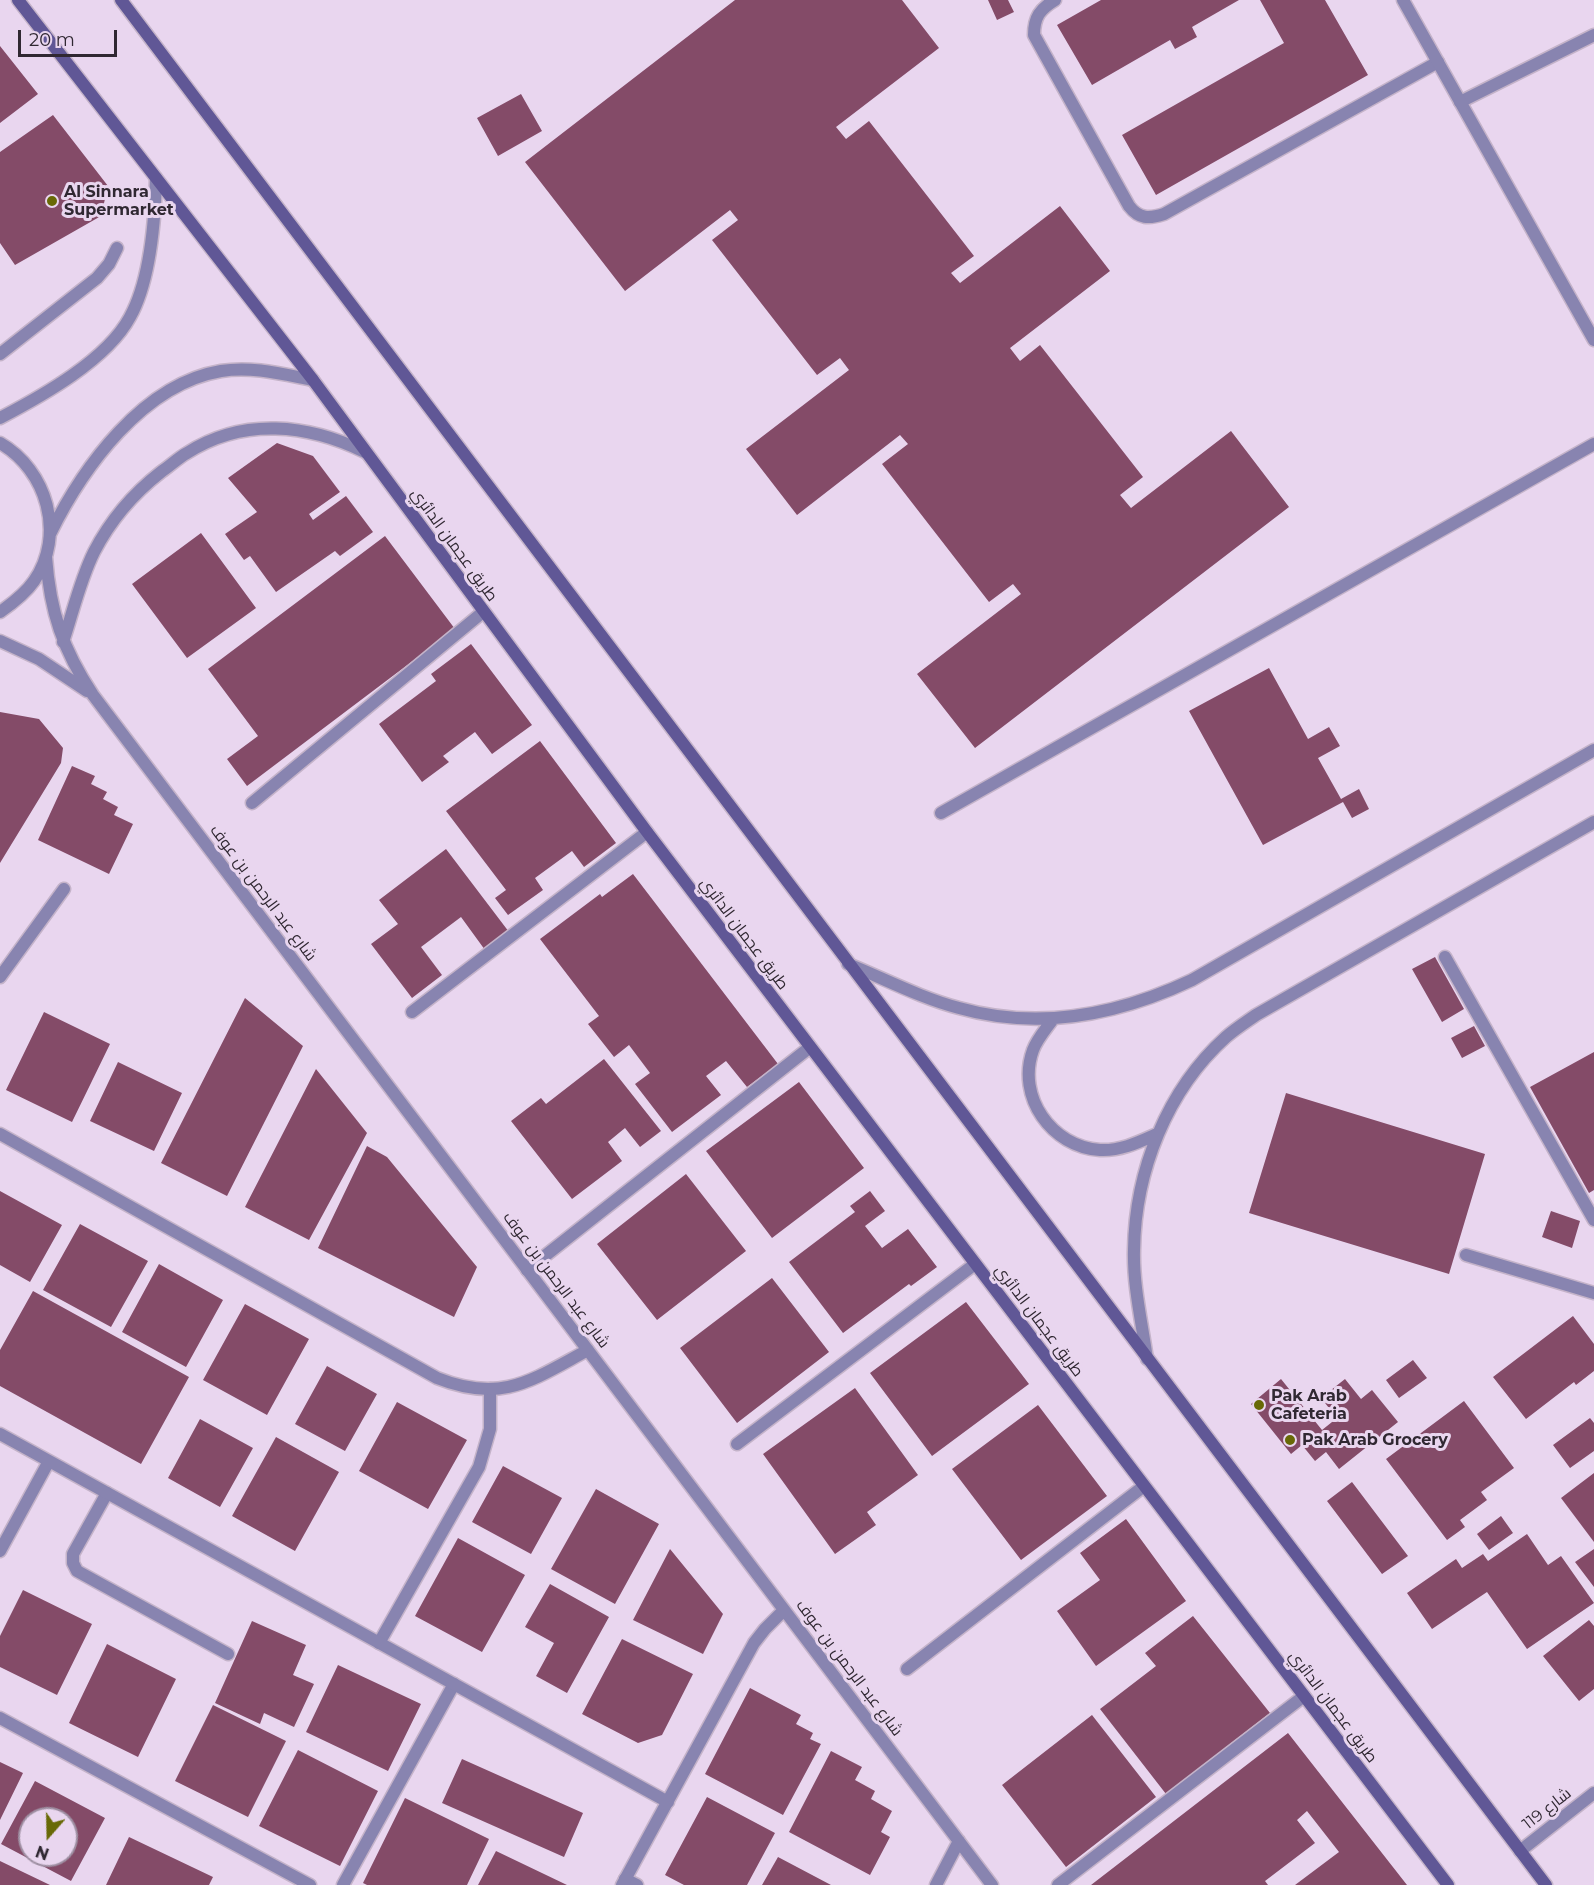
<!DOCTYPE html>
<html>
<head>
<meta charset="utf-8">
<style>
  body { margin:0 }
  #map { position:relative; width:1594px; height:1885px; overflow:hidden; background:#e9d6ef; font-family:Montserrat,sans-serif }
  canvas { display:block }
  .north { position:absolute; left:18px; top:1807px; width:60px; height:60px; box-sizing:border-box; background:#e9d6ef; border:2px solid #9f90a3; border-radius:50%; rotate:200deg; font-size:16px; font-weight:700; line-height:24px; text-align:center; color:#302832 }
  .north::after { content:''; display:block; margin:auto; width:21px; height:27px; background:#686906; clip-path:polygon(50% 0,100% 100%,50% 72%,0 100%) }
  .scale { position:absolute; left:18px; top:30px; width:99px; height:27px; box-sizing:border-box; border:3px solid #302832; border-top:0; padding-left:8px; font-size:18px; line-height:21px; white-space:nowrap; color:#302832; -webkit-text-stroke:4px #e9d6ef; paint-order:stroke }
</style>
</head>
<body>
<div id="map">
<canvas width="1594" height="1885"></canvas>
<div class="north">N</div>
<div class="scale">20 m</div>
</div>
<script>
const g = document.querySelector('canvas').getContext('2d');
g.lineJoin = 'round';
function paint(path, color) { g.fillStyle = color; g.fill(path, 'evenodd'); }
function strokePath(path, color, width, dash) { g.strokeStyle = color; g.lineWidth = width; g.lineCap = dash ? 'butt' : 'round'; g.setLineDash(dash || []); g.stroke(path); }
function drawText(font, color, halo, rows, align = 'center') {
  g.font = font + ' Montserrat,Cairo,sans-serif'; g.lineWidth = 6; g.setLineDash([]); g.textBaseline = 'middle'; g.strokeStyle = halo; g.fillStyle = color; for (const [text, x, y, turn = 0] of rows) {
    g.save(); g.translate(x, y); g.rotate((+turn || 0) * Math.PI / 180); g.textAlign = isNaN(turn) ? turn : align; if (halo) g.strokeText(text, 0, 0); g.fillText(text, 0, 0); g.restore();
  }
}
paint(new Path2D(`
  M 735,0 L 902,0 L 939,48 L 836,127 L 846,139 L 869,121 L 974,256 L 951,273 L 960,283 L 1060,206 L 1110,271 L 1010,348 L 1020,361 L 1040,345 L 1143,477 L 1120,495 L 1131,508 L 1231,431 L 1289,507 L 975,748 L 917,674 L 1021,594 L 1013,584 L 989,602 L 882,464 L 908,444 L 900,435 L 797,515 L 746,449 L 849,370 L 840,358 L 817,375 L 712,240 L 738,220 L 730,210 L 625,291 L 525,162 Z
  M 988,0 L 1008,0 L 1014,12 L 997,20 Z
  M 1101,0 L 1239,0 L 1192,27 L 1197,37 L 1175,49 L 1170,40 L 1092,85 L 1057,25 Z
  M 1260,0 L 1325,0 L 1368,75 L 1156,195 L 1122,135 L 1284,43 Z
  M 0,46 L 38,94 L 0,123 Z
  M 521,94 L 542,131 L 498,156 L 477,118 Z
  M 53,115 L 108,186 L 101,216 L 15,265 L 0,243 L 0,152 Z
  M 277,443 L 313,456 L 340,492 L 309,514 L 313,520 L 346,496 L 373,532 L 340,556 L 335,551 L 276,592 L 250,556 L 244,560 L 225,534 L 257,512 L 228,478 Z
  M 201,533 L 256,608 L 187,658 L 132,584 Z
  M 385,536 L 455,629 L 247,786 L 227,759 L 258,736 L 208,669 Z
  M 471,644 L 532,725 L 492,754 L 475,732 L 443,756 L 449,762 L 422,782 L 379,724 L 436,681 L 431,674 Z
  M 1269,668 L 1308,739 L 1329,727 L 1340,746 L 1318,758 L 1341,799 L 1359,789 L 1369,809 L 1352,818 L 1343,802 L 1263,845 L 1189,711 Z
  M 0,712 L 39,719 L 63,748 L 61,763 L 0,863 Z
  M 540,741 L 616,843 L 584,867 L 572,851 L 535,878 L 543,890 L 508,915 L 495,898 L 506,890 L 446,811 Z
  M 72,766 L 95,776 L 91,784 L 107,792 L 103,799 L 118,807 L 114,815 L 133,824 L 109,874 L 38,840 Z
  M 446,849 L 509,932 L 485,950 L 461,917 L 421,947 L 442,975 L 412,998 L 371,944 L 398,924 L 379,900 Z
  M 633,874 L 778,1064 L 747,1087 L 726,1061 L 706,1076 L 721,1095 L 672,1132 L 635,1084 L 650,1073 L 629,1045 L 614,1057 L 588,1024 L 599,1016 L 540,939 L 600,894 L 602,897 Z
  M 1435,957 L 1464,1009 L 1442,1022 L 1412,969 Z
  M 245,998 L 303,1046 L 227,1196 L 161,1163 Z
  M 44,1012 L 110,1044 L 72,1122 L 6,1090 Z
  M 1474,1026 L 1485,1046 L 1462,1058 L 1451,1038 Z
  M 1594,1052 L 1594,1190 L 1589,1193 L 1530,1087 Z
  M 604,1059 L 661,1131 L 640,1147 L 625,1128 L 608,1142 L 622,1161 L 572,1199 L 511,1121 L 541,1098 L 546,1104 Z
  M 118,1062 L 182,1093 L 154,1151 L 90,1121 Z
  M 316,1069 L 367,1133 L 309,1240 L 245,1207 Z
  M 799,1082 L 864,1168 L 772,1238 L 706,1151 Z
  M 1286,1093 L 1485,1154 L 1449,1274 L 1249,1213 Z
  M 367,1146 L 387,1157 L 477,1267 L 454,1317 L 318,1248 Z
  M 686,1174 L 746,1251 L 657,1320 L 597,1244 Z
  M 0,1191 L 62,1225 L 30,1282 L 0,1265 Z
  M 870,1191 L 885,1211 L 865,1226 L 882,1248 L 908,1229 L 937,1267 L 911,1286 L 909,1284 L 843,1333 L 789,1262 L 855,1212 L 850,1206 Z
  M 1551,1211 L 1580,1221 L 1572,1248 L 1542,1237 Z
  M 80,1224 L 148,1261 L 111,1327 L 43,1290 Z
  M 159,1264 L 223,1300 L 186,1367 L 122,1332 Z
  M 772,1278 L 829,1352 L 737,1423 L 680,1348 Z
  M 33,1291 L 189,1377 L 141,1464 L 0,1386 L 0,1350 Z
  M 966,1302 L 1029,1384 L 932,1456 L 870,1373 Z
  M 245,1304 L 309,1339 L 267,1415 L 203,1380 Z
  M 1573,1316 L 1594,1344 L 1594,1371 L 1576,1385 L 1574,1382 L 1526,1419 L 1493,1377 Z
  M 1413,1360 L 1427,1378 L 1399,1398 L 1386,1380 Z
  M 327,1366 L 377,1394 L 345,1451 L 295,1424 Z
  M 1281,1379 L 1322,1430 L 1337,1418 L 1321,1398 L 1345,1379 L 1361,1399 L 1372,1390 L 1398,1422 L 1339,1469 L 1326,1452 L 1315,1461 L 1302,1445 L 1291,1454 L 1251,1404 Z
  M 855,1388 L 918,1475 L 867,1512 L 876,1525 L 835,1554 L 763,1454 Z
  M 1464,1401 L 1514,1468 L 1481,1492 L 1487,1500 L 1460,1520 L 1465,1527 L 1447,1540 L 1386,1459 Z
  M 397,1402 L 467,1440 L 428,1509 L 359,1471 Z
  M 1038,1405 L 1107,1496 L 1021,1560 L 952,1469 Z
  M 1590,1418 L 1594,1423 L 1594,1451 L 1570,1468 L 1553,1445 Z
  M 200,1419 L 253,1448 L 220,1507 L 168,1478 Z
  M 276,1437 L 339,1472 L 295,1551 L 232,1516 Z
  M 503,1466 L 562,1498 L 531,1554 L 472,1522 Z
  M 1594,1473 L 1594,1542 L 1561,1498 Z
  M 1352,1482 L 1408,1556 L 1382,1574 L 1327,1501 Z
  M 596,1489 L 659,1524 L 615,1604 L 551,1569 Z
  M 1501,1516 L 1513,1533 L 1489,1550 L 1477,1534 Z
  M 1126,1519 L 1186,1601 L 1096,1666 L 1057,1611 L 1100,1580 L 1080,1553 Z
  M 1527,1534 L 1548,1565 L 1561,1556 L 1594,1603 L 1527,1649 L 1487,1592 L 1432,1629 L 1407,1593 L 1456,1559 L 1462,1568 L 1483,1554 L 1488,1561 Z
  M 458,1538 L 525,1575 L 482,1652 L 415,1616 Z
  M 670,1549 L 723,1614 L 703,1654 L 633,1620 Z
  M 1594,1549 L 1594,1587 L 1575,1562 Z
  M 550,1584 L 609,1617 L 567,1693 L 536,1676 L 554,1643 L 525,1627 Z
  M 23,1590 L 92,1624 L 57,1695 L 0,1667 L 0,1636 Z
  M 1193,1616 L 1270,1713 L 1166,1794 L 1100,1709 L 1156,1666 L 1145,1653 Z
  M 1589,1620 L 1594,1626 L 1594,1689 L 1579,1701 L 1543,1656 Z
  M 252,1621 L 306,1645 L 293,1675 L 314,1684 L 294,1727 L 264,1713 L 260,1724 L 215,1703 Z
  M 622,1639 L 693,1674 L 662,1735 L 638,1743 L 582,1714 Z
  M 107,1644 L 176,1679 L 138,1757 L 69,1723 Z
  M 338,1665 L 421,1704 L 388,1771 L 306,1732 Z
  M 750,1688 L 801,1715 L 796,1724 L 813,1733 L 810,1739 L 821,1744 L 783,1815 L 705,1774 Z
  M 213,1705 L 286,1741 L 248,1817 L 175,1781 Z
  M 1092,1715 L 1156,1797 L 1066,1867 L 1002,1785 Z
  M 1288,1733 L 1407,1885 L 1295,1885 L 1339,1852 L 1307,1811 L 1297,1820 L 1315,1843 L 1265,1881 L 1268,1885 L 1091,1885 Z
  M 298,1750 L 378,1791 L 340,1866 L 259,1826 Z
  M 831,1751 L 862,1767 L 855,1780 L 875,1791 L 871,1799 L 892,1811 L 881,1832 L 890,1837 L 870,1875 L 789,1832 Z
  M 462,1759 L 583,1813 L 564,1857 L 442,1803 Z
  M 0,1762 L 23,1773 L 0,1820 Z
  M 35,1781 L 105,1818 L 71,1881 L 1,1844 ZM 30,1819 L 66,1819 L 66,1855 L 30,1855 Z
  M 707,1797 L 775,1833 L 747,1885 L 684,1885 L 665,1875 Z
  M 405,1798 L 489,1839 L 467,1885 L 367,1885 L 363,1883 Z
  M 129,1837 L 213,1877 L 209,1885 L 106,1885 Z
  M 496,1851 L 567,1885 L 478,1885 Z
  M 778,1857 L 831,1885 L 762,1885 Z
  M 0,1861 L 50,1885 L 0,1885 Z`), '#844b68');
const service = new Path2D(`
  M 1055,0 C 1040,9 1034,17 1034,35 L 1129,206 C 1139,219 1149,219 1164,214 L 1438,62
  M 1460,102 L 1594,35
  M 252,803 L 483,612
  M 941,813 L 1594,444
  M 1445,957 L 1594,1220
  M 0,977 L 64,889
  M 412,1012 L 647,832
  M 1466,1255 L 1594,1293
  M 527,1270 L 809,1048
  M 737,1444 L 975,1264
  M 107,1493 L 73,1554 L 73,1563 L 77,1571 L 228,1654
  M 379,1643 L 479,1467 L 490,1429 L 490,1389
  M 907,1669 L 1144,1486
  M 625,1879 L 637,1885
  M 343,1885 L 454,1684
  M 1058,1885 L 1304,1696`);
const minor = new Path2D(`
  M 1403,0 L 1594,340
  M 0,354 L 97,278 L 109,264 L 117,248
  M 0,418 C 42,396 107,360 130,317 C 150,281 155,219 156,178
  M 0,443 C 47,470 66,535 34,581 C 25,594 13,603 0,612
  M 50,534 C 83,467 143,384 221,371 C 252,366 282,374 313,380
  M 46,557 C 50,612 63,650 93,695 L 992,1885
  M 0,641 L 39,659 L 87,691
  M 63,642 C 73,612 80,580 94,552 C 110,521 134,493 161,472 C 170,466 178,458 187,453 C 243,417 308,424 365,452
  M 0,1134 L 437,1378 C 502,1404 532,1380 588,1350
  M 0,1434 L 668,1802
  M 0,1551 L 49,1461
  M 0,1718 L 310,1885
  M 1520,1851 L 1594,1793
  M 622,1885 L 754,1643 L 765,1629 L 784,1610
  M 936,1885 L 959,1841`);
const tertiary = new Path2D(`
  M 848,964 C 885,979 921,998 959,1008 C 1040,1031 1118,1015 1192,980 L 1594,750
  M 1053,1019 C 1046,1029 1037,1039 1033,1050 C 1016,1097 1052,1147 1100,1150 C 1121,1151 1139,1142 1157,1134
  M 1147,1359 C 1142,1323 1133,1286 1134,1250 C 1135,1171 1167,1090 1226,1037 C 1235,1029 1246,1022 1256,1015 L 1594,822`);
const secondary = new Path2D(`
  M 18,0 L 313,380 L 647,832 L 1448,1885
  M 121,0 L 1546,1885`);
strokePath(service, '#c4b3c9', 15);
strokePath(minor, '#c4b3c9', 15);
strokePath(tertiary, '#c4b3c9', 15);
strokePath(secondary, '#c4b3c9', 15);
strokePath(service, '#8884b0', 12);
strokePath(minor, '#8884b0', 12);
strokePath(tertiary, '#8884b0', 12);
strokePath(secondary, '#605796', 12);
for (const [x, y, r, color] of [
  [52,201,6,"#686906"],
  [1259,1405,6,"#686906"],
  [1290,1440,6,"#686906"]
]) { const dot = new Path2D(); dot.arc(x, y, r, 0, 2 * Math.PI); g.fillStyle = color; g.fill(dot); strokePath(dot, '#e9d6ef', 2); }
drawText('bold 16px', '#302832', '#e9d6ef', [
  ["Al Sinnara",64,192],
  ["Supermarket",64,210],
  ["Pak Arab",1271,1396],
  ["Cafeteria",1271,1414],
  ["Pak Arab Grocery",1302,1440]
], 'left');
drawText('16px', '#302832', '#e9d6ef', [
  ["طريق عجمان الدائري",454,545,54],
  ["شارع عبد الرحمن بن عوف",263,893,53],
  ["طريق عجمان الدائري",744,934,53],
  ["شارع عبد الرحمن بن عوف",556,1280,53],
  ["طريق عجمان الدائري",1039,1321,53],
  ["شارع عبد الرحمن بن عوف",849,1668,53],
  ["طريق عجمان الدائري",1333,1707,53],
  ["شارع 119",1547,1809,-38]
]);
</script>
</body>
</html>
